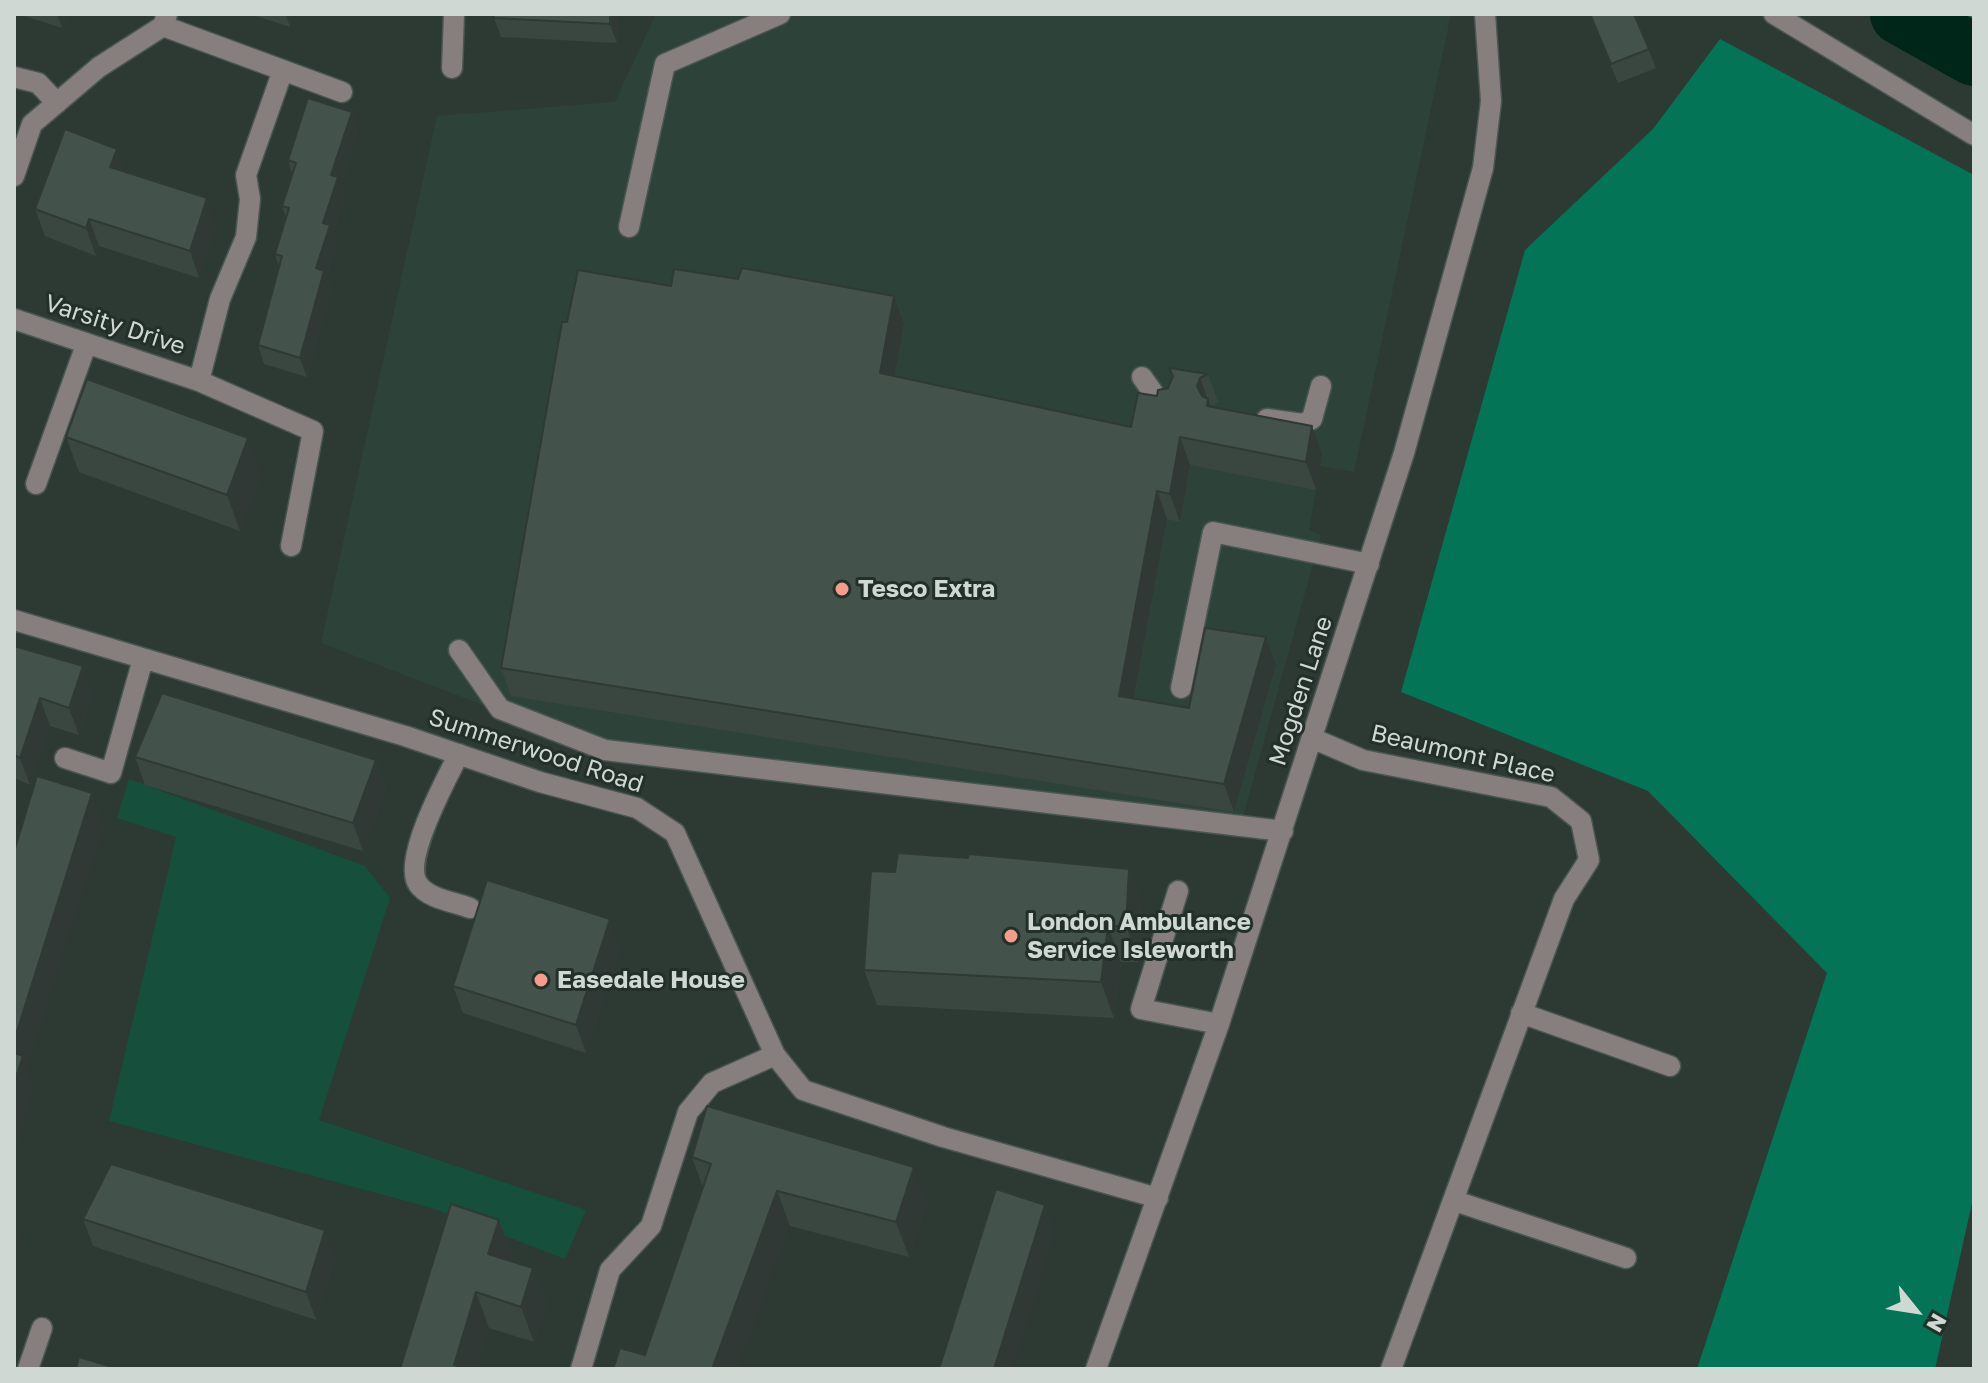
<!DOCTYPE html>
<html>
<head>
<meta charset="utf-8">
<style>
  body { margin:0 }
  #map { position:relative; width:1988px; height:1383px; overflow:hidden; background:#2d3a34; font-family:"Golos Text",sans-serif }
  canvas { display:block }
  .frame { position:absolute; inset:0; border:16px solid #d0d8d4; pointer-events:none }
  .north { position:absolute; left:1876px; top:1271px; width:80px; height:80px; -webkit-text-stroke:6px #23302a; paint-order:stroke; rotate:120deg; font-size:22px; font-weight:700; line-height:32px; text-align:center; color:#d0d8d4 }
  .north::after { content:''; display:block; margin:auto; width:28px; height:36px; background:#d0d8d4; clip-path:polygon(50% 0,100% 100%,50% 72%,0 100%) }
</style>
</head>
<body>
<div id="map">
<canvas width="1988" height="1383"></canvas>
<div class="frame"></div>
<div class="north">N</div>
</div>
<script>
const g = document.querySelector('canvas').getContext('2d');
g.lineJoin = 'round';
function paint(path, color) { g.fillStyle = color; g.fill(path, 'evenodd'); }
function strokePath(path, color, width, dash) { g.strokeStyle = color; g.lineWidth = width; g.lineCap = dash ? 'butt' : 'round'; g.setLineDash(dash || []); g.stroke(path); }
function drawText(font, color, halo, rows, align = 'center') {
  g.font = font + ' "Golos Text",sans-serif'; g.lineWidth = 6; g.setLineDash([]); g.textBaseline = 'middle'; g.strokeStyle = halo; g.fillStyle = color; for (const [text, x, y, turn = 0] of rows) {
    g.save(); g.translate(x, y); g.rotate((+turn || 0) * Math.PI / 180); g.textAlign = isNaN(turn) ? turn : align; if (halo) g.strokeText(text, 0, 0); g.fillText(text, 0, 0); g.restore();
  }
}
paint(new Path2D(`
  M 656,14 L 1451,14 L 1354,472 L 1320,466 L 1309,530 L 1321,535 L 1237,838 L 572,739 L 321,643 L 437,116 L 615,102 Z`), '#2d433a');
paint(new Path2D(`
  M 129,779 L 365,866 L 390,898 L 319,1120 L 586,1210 L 565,1259 L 432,1208 L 109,1121 L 176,837 L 117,818 Z`), '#164f3c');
paint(new Path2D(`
  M 1931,14 L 1974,14 L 1974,39 Z
  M 1720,39 L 1974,175 L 1974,1194 L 1935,1369 L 1697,1369 L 1827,973 L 1648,791 L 1401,692 L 1525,250 L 1653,129 Z`), '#037556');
strokePath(new Path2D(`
  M 1901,14 L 1974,55`), '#002619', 62);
const minor = new Path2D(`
  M 167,14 L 163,26 L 342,92
  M 1774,14 L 1974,135
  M 452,68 L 454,14
  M 14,77 L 38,83 L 57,103
  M 14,176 L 32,124 L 99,67 L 163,26
  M 629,227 L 665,64 L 780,14
  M 14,319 L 199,381 L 313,431 L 291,546
  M 1142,377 L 1159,401 L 1170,405
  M 199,381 L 220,299 L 246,237 L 250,199 L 246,175 L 283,70
  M 1267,419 L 1303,424 L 1312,419 L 1321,386
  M 36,484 L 86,345
  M 14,620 L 405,736 L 540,782 L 637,808 L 675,833 L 775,1055 L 803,1090 L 943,1137 L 1158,1198
  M 459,650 L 500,709 L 605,750 L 1283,831
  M 1181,688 L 1213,532 L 1369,564
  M 1314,739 L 1363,760 L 1551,797 L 1581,821 L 1589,860 L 1564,899 L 1391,1369
  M 459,754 C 446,779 402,861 418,884 C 428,899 455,902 470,908
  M 65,758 L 111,773 L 143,659
  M 1178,891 L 1141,1009 L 1219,1024
  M 1521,1013 L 1670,1066
  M 1455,1201 L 1626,1258
  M 28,1369 L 42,1328
  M 581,1369 L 610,1270 L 651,1226 L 688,1112 L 712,1083 L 775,1055
  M 1096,1369 L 1219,1024 L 1404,453 L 1483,168 L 1491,101 L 1485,14`);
strokePath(minor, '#4a5651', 23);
strokePath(minor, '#867f7d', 20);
paint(new Path2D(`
  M 18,14 L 67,14 L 62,28 Z
  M 250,14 L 294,14 L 290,27 Z
  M 494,14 L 618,14 L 617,43 L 501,37 L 494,18 Z
  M 1589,14 L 1634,14 L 1656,68 L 1618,83 Z
  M 352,112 L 358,130 L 341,184 L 345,196 L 333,232 L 337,244 L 326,277 L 331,290 L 307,377 L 264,364 L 258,345 L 279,267 L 275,254 L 286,217 L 282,206 L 292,174 L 288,160 Z
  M 125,172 L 216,225 L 199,278 L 99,246 L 96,256 L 45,236 L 35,209 Z
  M 671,286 L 904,324 L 894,376 L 1131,427 L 1157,396 L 1168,388 L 1172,377 L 1169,368 L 1208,374 L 1218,402 L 1210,406 L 1211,407 L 1322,454 L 1316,490 L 1190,465 L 1180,522 L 1167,519 L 1134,699 L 1189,708 L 1266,637 L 1276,665 L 1234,812 L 511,696 L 501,668 L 567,322 Z
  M 66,437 L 261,474 L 240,531 L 79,472 Z
  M 14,646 L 93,694 L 79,735 L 50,726 L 30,785 L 14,778 Z
  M 135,757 L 376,760 L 386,787 L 363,851 L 145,785 Z
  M 1129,869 L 1142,905 L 1139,962 L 1121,962 L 1114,1018 L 877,1005 L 864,970 L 895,872 Z
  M 620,947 L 586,1053 L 463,1013 L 453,986 Z
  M 692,1157 L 927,1203 L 909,1257 L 790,1226 L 703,1188 Z
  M 83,1219 L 335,1258 L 316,1320 L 93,1246 Z
  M 499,1220 L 512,1256 L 510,1261 L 533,1268 L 546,1304 L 534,1342 L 489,1328 L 476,1369 L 400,1369 Z`), '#3a4741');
paint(new Path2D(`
  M 57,14 L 67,14 L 62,28 Z
  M 286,14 L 294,14 L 290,27 Z
  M 610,14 L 618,14 L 617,43 L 610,24 Z
  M 352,112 L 358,130 L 341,184 L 345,196 L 333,232 L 337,244 L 326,277 L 331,290 L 307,377 L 300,358 L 316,268 L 331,175 Z
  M 117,149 L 127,176 L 110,167 Z
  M 207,198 L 216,225 L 199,278 L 190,251 Z
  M 89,219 L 99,246 L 96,256 L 86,228 Z
  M 894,296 L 904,324 L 890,400 L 880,373 Z
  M 1200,378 L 1218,427 L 1207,413 L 1197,386 Z
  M 1312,426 L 1322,454 L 1316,490 L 1306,462 Z
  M 1180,437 L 1190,465 L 1180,522 L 1170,494 Z
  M 248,438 L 261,474 L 240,531 L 227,495 Z
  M 1157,491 L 1167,519 L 1129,724 L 1119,696 Z
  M 1266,637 L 1276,665 L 1234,812 L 1224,784 Z
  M 83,666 L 93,694 L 79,735 L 69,708 Z
  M 40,698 L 50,726 L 30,785 L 20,758 Z
  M 376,760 L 386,787 L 363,851 L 353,823 Z
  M 92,793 L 104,826 L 27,1069 L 35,1088 L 14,1154 L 14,1041 Z
  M 1129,869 L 1142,905 L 1139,962 L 1126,926 Z
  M 610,919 L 620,947 L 586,1053 L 576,1025 Z
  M 1108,926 L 1121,962 L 1114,1018 L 1101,982 Z
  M 914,1167 L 927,1203 L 909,1257 L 896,1222 Z
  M 777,1191 L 790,1226 L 738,1369 L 712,1369 Z
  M 1045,1205 L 1055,1233 L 1013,1369 L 994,1369 Z
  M 14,1220 L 20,1237 L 14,1255 Z
  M 499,1220 L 512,1256 L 501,1290 L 488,1254 Z
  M 325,1230 L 335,1258 L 316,1320 L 306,1292 Z
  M 533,1268 L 546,1304 L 534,1342 L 521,1307 Z
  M 476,1292 L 489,1328 L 476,1369 L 455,1369 L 454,1365 Z`), '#303935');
const building = new Path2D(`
  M 494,14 L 610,14 L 610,24 L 494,18 Z
  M 1590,14 L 1634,14 L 1649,49 L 1611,64 Z
  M 308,98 L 352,112 L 331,175 L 338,177 L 323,223 L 330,225 L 316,268 L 324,271 L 300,358 L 258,345 L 282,256 L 275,254 L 289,208 L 282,206 L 296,163 L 288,160 Z
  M 65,129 L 117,149 L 110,167 L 207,198 L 190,251 L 89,219 L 86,228 L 35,209 Z
  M 742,268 L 894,296 L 880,373 L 1131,427 L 1138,393 L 1157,396 L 1158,390 L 1168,388 L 1173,376 L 1169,368 L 1208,374 L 1200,378 L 1197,386 L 1202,396 L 1208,399 L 1207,406 L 1312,426 L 1306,462 L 1180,437 L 1170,494 L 1157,491 L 1119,696 L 1189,708 L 1205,628 L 1266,637 L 1224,784 L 501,668 L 562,322 L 567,322 L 578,270 L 671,286 L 674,269 L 738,279 Z
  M 87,379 L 248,438 L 227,495 L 66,437 Z
  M 14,646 L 83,666 L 69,708 L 40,698 L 20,758 L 14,755 Z
  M 162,693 L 376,760 L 353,823 L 135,757 Z
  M 37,776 L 92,793 L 14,1041 L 14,852 Z
  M 898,853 L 968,858 L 969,854 L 1129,869 L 1126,926 L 1108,926 L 1101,982 L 864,970 L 871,871 L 895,872 Z
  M 487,880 L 610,919 L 576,1025 L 453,986 Z
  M 14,1053 L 23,1056 L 14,1083 Z
  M 707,1106 L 914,1167 L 896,1222 L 777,1191 L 712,1369 L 613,1369 L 620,1348 L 645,1355 L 711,1164 L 692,1157 Z
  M 111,1164 L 325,1230 L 306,1292 L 83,1219 Z
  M 996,1189 L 1045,1205 L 994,1369 L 939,1369 Z
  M 451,1204 L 499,1220 L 488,1254 L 533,1268 L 521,1307 L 476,1292 L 454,1365 L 467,1369 L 400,1369 Z
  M 79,1357 L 119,1369 L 76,1369 Z`);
paint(building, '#44524c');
strokePath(building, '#303935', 2);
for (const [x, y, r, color] of [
  [842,589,8,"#f49d8d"],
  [1011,936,8,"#f49d8d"],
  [541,980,8,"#f49d8d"]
]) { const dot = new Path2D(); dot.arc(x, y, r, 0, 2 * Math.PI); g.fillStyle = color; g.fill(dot); strokePath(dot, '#23302a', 3); }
drawText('24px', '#d0d8d4', '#23302a', [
  ["Varsity Drive",115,325,18],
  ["Mogden Lane",1301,691,-72],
  ["Summerwood Road",536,751,18],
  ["Beaumont Place",1463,754,13]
]);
drawText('bold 24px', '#d0d8d4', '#23302a', [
  ["Tesco Extra",858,589],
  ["London Ambulance",1027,922],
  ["Service Isleworth",1027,950],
  ["Easedale House",557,980]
], 'left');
</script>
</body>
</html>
